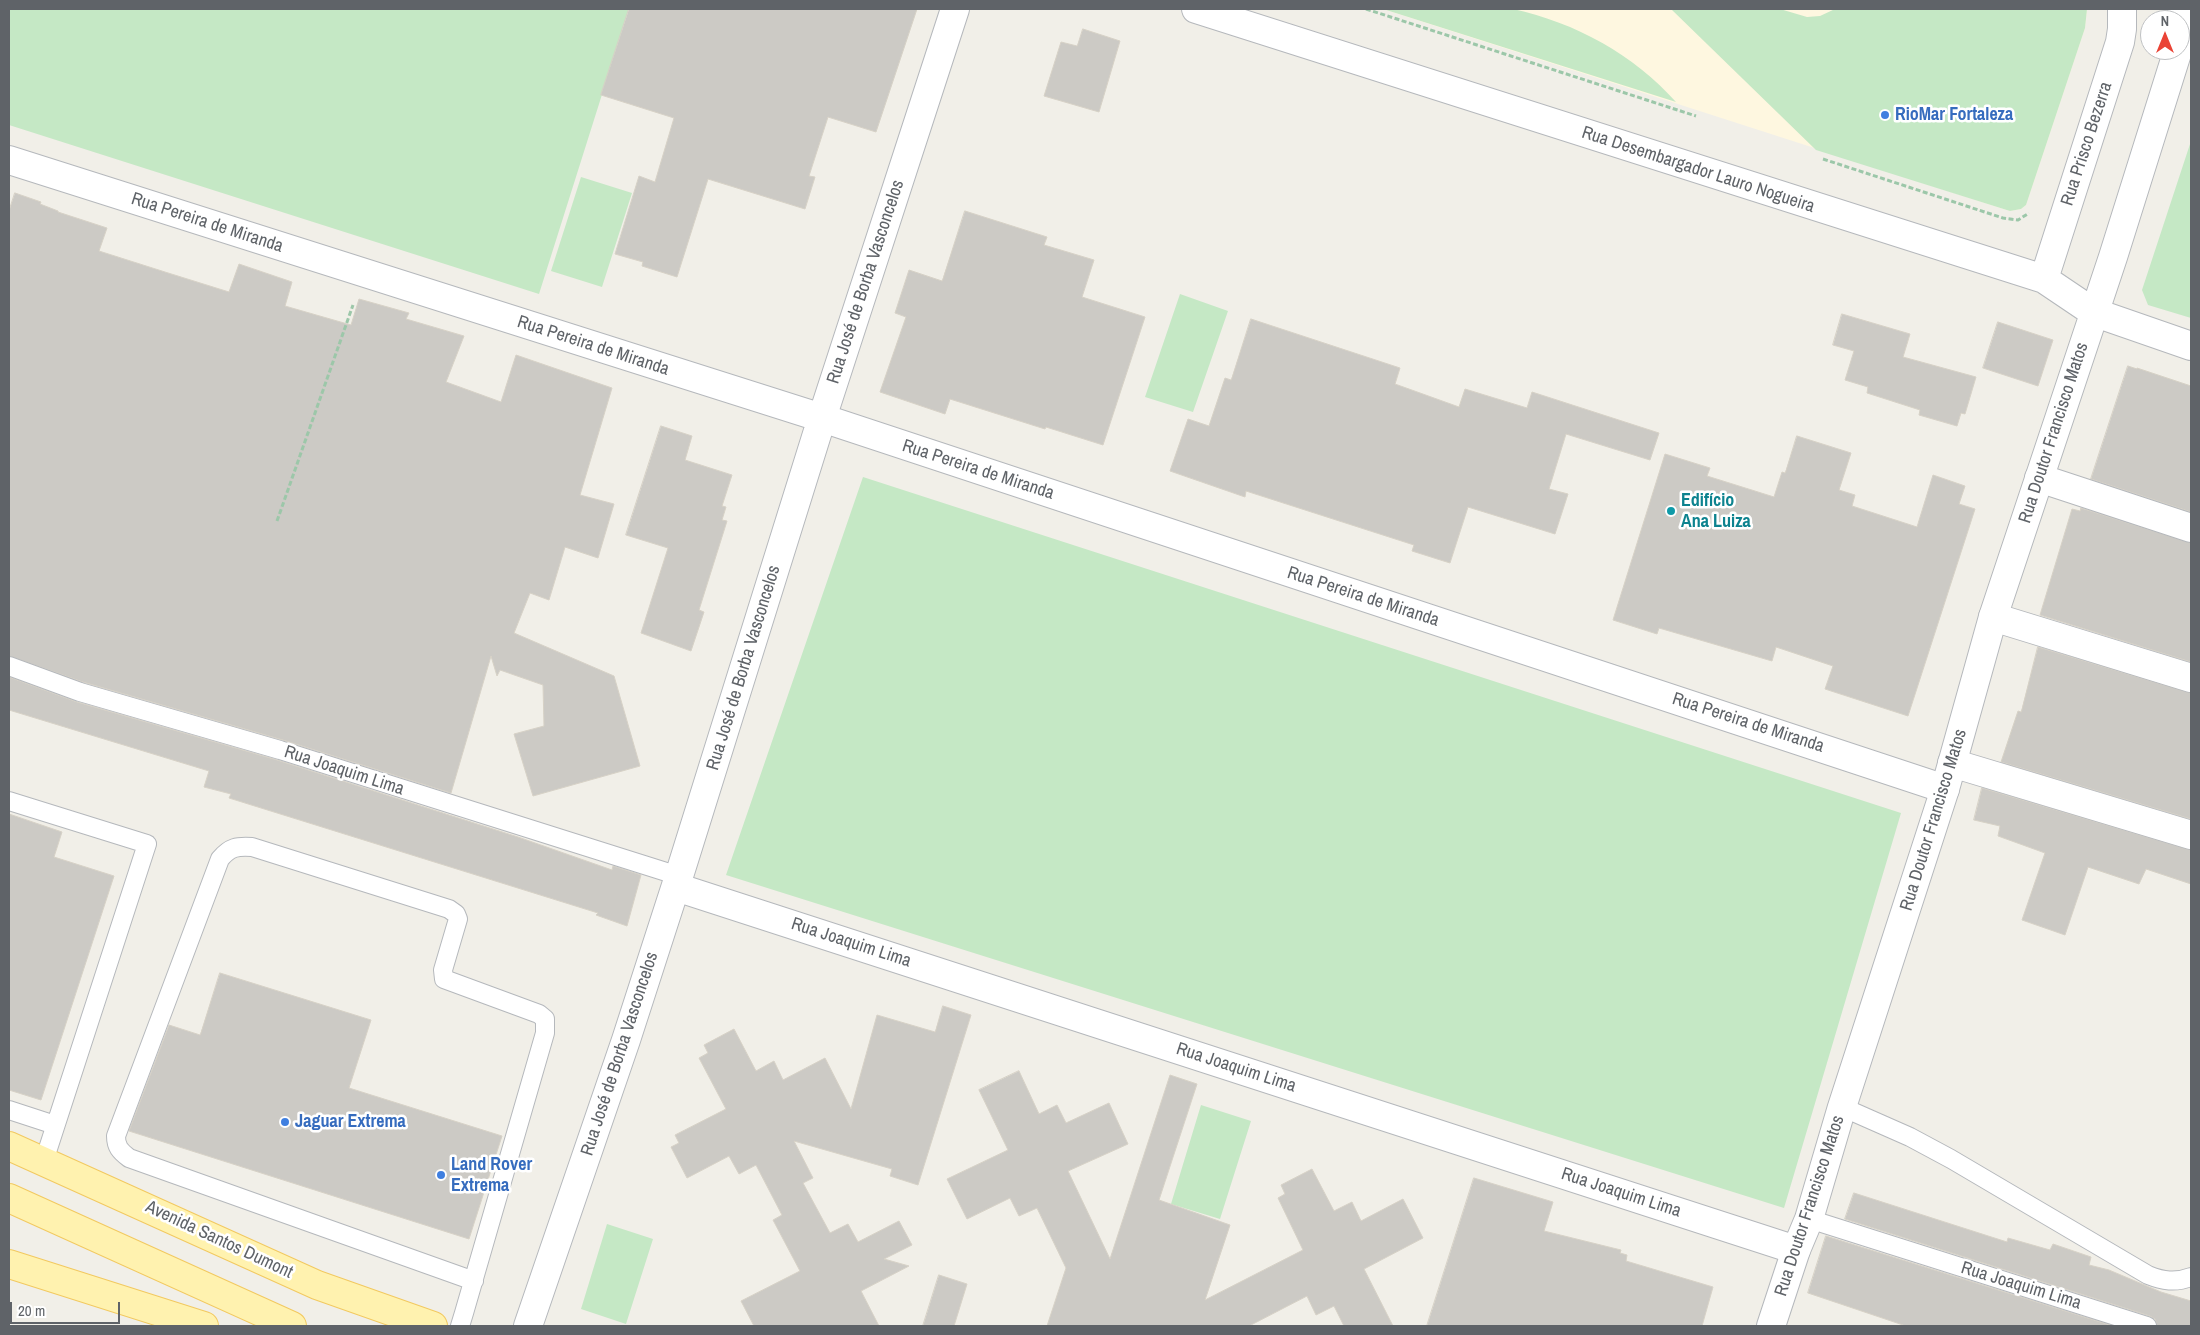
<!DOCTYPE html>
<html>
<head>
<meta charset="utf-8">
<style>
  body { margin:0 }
  #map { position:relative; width:2200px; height:1335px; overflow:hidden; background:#f1efe8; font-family:"Archivo Narrow",sans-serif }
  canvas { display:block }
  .frame { position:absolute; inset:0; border:10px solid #5f6368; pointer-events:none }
  .north { position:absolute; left:2140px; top:10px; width:50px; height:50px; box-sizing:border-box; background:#fff; border:1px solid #bfc1c3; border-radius:50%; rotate:0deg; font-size:14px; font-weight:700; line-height:20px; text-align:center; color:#5f6368 }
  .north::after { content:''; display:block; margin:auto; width:18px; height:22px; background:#ea4335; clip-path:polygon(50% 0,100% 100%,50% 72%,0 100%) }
  .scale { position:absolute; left:10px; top:1302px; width:110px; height:22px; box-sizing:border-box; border:2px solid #5f6368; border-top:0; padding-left:6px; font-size:15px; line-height:18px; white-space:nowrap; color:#5f6368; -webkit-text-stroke:4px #fff; paint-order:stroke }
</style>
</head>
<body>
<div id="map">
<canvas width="2200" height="1335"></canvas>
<div class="frame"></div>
<div class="north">N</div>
<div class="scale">20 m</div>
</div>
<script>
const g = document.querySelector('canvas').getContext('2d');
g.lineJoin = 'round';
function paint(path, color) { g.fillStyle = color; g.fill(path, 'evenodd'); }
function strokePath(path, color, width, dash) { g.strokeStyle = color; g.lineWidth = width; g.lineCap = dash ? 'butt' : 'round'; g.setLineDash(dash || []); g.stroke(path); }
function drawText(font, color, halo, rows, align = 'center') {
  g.font = font + ' "Archivo Narrow",sans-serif'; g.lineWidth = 5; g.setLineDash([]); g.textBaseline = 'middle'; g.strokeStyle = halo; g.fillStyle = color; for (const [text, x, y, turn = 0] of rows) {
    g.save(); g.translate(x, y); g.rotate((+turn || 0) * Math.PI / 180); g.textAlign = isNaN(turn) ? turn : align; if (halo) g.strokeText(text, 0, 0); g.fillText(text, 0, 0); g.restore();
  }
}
paint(new Path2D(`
  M 1383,9 L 2087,9 L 2085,28 L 2026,205 L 2021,209 L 2010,211 Z`), '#fef7e0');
paint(new Path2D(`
  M 9,9 L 629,9 L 539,294 L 9,125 Z
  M 1383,9 C 1414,9 1444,9 1475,9 C 1487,9 1501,7 1513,9 C 1576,23 1633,54 1676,102 Z
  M 1671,9 L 1780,9 L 1807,17 L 1820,16 L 1835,9 L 2087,9 L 2085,28 L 2026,205 L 2021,209 L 2010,211 L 1816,150 Z
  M 2191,141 L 2191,318 L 2148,305 L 2142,290 Z
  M 581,177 L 632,193 L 602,287 L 551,271 Z
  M 1180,294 L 1228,311 L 1193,412 L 1145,397 Z
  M 863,477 L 1901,813 L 1784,1208 L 726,875 Z
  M 1201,1105 L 1251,1121 L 1220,1219 L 1171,1204 Z
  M 607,1224 L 653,1239 L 626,1324 L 581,1309 Z`), '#c5e8c5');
const building = new Path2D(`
  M 629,9 L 917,9 L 876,132 L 828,117 L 809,176 L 815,177 L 805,209 L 708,179 L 677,277 L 642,266 L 643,262 L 615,254 L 639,176 L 655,182 L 674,118 L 601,95 Z
  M 1083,29 L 1120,41 L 1099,112 L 1044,96 L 1061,42 L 1077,46 Z
  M 15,193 L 41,202 L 40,204 L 58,211 L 58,212 L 107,228 L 99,251 L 165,272 L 229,292 L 239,264 L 292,282 L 285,306 L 351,325 L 359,299 L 409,313 L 406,319 L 464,336 L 446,382 L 501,402 L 516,355 L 612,388 L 580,495 L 614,504 L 598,558 L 565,547 L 549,600 L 530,593 L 514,633 L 614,676 L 640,766 L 533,796 L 514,734 L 544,726 L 543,685 L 500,670 L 497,676 L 491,656 L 451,793 L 283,740 L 83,682 L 9,656 L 9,211 Z
  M 965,211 L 1047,237 L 1044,245 L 1094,260 L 1082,297 L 1145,317 L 1103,445 L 1046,427 L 1045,429 L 950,399 L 945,414 L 880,392 L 906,317 L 895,313 L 909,270 L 942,281 Z
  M 1842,314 L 1910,334 L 1903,357 L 1976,377 L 1965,414 L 1961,413 L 1957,426 L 1919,415 L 1920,410 L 1867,393 L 1868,387 L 1845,380 L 1854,351 L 1833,345 Z
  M 1251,319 L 1400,368 L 1395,384 L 1459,407 L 1465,389 L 1527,408 L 1532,392 L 1659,433 L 1650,460 L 1566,434 L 1549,489 L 1568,494 L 1555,534 L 1468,507 L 1450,563 L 1412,551 L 1414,545 L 1246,491 L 1245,497 L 1170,471 L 1188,419 L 1209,426 L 1225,378 L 1231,380 Z
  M 1998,322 L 2053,340 L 2038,386 L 1983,368 Z
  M 2128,366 L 2137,369 L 2137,368 L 2191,386 L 2191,512 L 2091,479 Z
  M 661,426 L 692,436 L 685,460 L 732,475 L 722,506 L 726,507 L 722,520 L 727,521 L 699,610 L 704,612 L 691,651 L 641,633 L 668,548 L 626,535 Z
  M 1797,436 L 1851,453 L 1839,490 L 1855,495 L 1852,506 L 1917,527 L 1933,475 L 1965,486 L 1959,504 L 1975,509 L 1908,716 L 1825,689 L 1833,666 L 1776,647 L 1772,661 L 1659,628 L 1657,634 L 1613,620 L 1665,454 L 1710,468 L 1707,476 L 1774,497 L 1782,472 L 1785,473 Z
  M 2081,508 L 2191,543 L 2191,662 L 2040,615 L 2072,509 L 2080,511 Z
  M 2038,647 L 2191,693 L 2191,819 L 2001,762 L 2018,711 L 2021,712 Z
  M 9,677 L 77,702 L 277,760 L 518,837 L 612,870 L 613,866 L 641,875 L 627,926 L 596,915 L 598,913 L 229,798 L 231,794 L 204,787 L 209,771 L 9,710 Z
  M 1982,788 L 2191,850 L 2191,884 L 2146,869 L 2139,884 L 2088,867 L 2065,935 L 2022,920 L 2045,853 L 1998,836 L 2000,826 L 1974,820 Z
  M 9,814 L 62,832 L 54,857 L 114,876 L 41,1100 L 9,1090 Z
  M 220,973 L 371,1020 L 349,1088 L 502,1136 L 469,1239 L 129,1131 L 169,1025 L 200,1035 Z
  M 943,1006 L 971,1015 L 918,1185 L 890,1176 L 892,1169 L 794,1141 L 813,1178 L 803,1183 L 830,1233 L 848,1224 L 858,1242 L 899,1221 L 912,1245 L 884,1259 L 909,1266 L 861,1291 L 879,1326 L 754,1326 L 741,1301 L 800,1271 L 773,1220 L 782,1215 L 756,1165 L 739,1174 L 729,1156 L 687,1178 L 671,1147 L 679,1143 L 675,1135 L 726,1109 L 699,1058 L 708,1053 L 704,1045 L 734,1029 L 756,1071 L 774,1061 L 783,1080 L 825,1058 L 851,1109 L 877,1015 L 935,1032 Z
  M 1019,1071 L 1039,1114 L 1057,1105 L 1066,1123 L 1109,1103 L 1128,1144 L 1068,1171 L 1110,1259 L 1170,1075 L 1197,1084 L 1159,1200 L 1230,1225 L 1205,1300 L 1303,1250 L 1278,1198 L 1285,1194 L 1281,1185 L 1312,1169 L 1334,1211 L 1352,1202 L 1361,1221 L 1403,1199 L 1423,1238 L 1364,1269 L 1393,1326 L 1344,1326 L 1334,1306 L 1316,1315 L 1307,1296 L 1249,1326 L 1047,1326 L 1066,1268 L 1037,1208 L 1019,1216 L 1010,1198 L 967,1219 L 947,1179 L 1008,1150 L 979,1090 Z
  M 1474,1178 L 1553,1202 L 1544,1231 L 1621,1250 L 1620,1253 L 1627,1255 L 1626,1261 L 1713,1287 L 1702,1326 L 1427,1326 Z
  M 1854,1193 L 2007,1242 L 2008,1238 L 2050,1250 L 2053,1244 L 2091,1257 L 2089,1265 L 2109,1270 L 2161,1292 L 2191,1301 L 2191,1326 L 2157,1326 L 2155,1319 L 2150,1316 L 1845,1219 Z
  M 1826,1236 L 2113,1326 L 1906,1326 L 1808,1293 Z
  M 939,1275 L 967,1284 L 954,1326 L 923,1326 Z`);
paint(building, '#cccac5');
strokePath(building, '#d6d1c6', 1);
const service = new Path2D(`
  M 9,666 L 80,692 L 280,750 L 679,876
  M 9,801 L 147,844 L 44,1161
  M 1842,1107 L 1910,1137 L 1951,1159 L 2148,1275 C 2163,1281 2175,1283 2191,1277
  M 9,1110 L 55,1125
  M 1809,1219 L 2147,1326
  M 460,1326 L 464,1313 L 545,1033 L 545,1019 L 539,1014 L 444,979 L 443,970 L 458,919 L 456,914 L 449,909 L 252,847 C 237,846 230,847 220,859 L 116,1136 C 116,1147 120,1151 129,1158 L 474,1281`);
const minor = new Path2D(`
  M 9,160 L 822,418 L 1945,789
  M 2093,312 L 2191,346
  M 2039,478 L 2191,528
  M 1993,617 L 2191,678
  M 1952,763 L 2191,835
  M 676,887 L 1796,1250
  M 528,1326 L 626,1040 L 679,876 L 822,418 L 955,9`);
const tertiary = new Path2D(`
  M 1196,9 L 2044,279 L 2093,312
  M 2180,39 L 2183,22 L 2182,9
  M 2044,279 L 2120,42 L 2122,29 L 2122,9
  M 1771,1326 L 1796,1250 L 1809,1219 L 1842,1107 L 1945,789 L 1993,617 L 2113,257 L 2178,50`);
const primary = new Path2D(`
  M 9,1146 L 317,1285 L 433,1326
  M 9,1198 L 292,1326
  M 9,1264 L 204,1326`);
strokePath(service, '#b5b8bc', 20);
strokePath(minor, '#b5b8bc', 30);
strokePath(tertiary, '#b5b8bc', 30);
strokePath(primary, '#f2c960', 30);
strokePath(new Path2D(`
  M 1366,9 L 1696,116
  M 1823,159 L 2003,218 L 2018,220 L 2029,213
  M 277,521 L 353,305`), '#9cc7a9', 3, [5, 2.5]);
strokePath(service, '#fff', 18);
strokePath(minor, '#fff', 28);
strokePath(tertiary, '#fff', 28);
strokePath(primary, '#fff2af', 28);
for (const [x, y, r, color] of [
  [1885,115,5,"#3f7fe0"],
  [1671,511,5,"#0f9aa8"],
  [285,1122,5,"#3f7fe0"],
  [441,1175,5,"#3f7fe0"]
]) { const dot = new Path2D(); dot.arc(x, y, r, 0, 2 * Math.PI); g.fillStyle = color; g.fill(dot); strokePath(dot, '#fff', 2); }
drawText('bold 18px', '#366cbe', '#fff', [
  ["RioMar Fortaleza",1895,115],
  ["Jaguar Extrema",295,1122],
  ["Land Rover",451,1165],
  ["Extrema",451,1186]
], 'left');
drawText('18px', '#5f6368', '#fff', [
  ["Rua Prisco Bezerra",2087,144,-72],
  ["Rua Desembargador Lauro Nogueira",1698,170,18],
  ["Rua Pereira de Miranda",207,223,18],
  ["Rua José de Borba Vasconcelos",866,282,-72],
  ["Rua Pereira de Miranda",593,346,18],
  ["Rua Doutor Francisco Matos",2054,433,-72],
  ["Rua Pereira de Miranda",978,470,18],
  ["Rua Pereira de Miranda",1363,597,18],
  ["Rua José de Borba Vasconcelos",744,668,-73],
  ["Rua Pereira de Miranda",1748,723,18],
  ["Rua Joaquim Lima",344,771,18],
  ["Rua Doutor Francisco Matos",1934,820,-73],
  ["Rua Joaquim Lima",851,943,18],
  ["Rua José de Borba Vasconcelos",620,1054,-72],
  ["Rua Joaquim Lima",1236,1068,18],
  ["Rua Joaquim Lima",1621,1193,18],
  ["Rua Doutor Francisco Matos",1810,1206,-72],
  ["Avenida Santos Dumont",219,1240,25],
  ["Rua Joaquim Lima",2021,1286,17]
]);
drawText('bold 18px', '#0d838f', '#fff', [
  ["Edifício",1681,501],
  ["Ana Luiza",1681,522]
], 'left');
</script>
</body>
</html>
